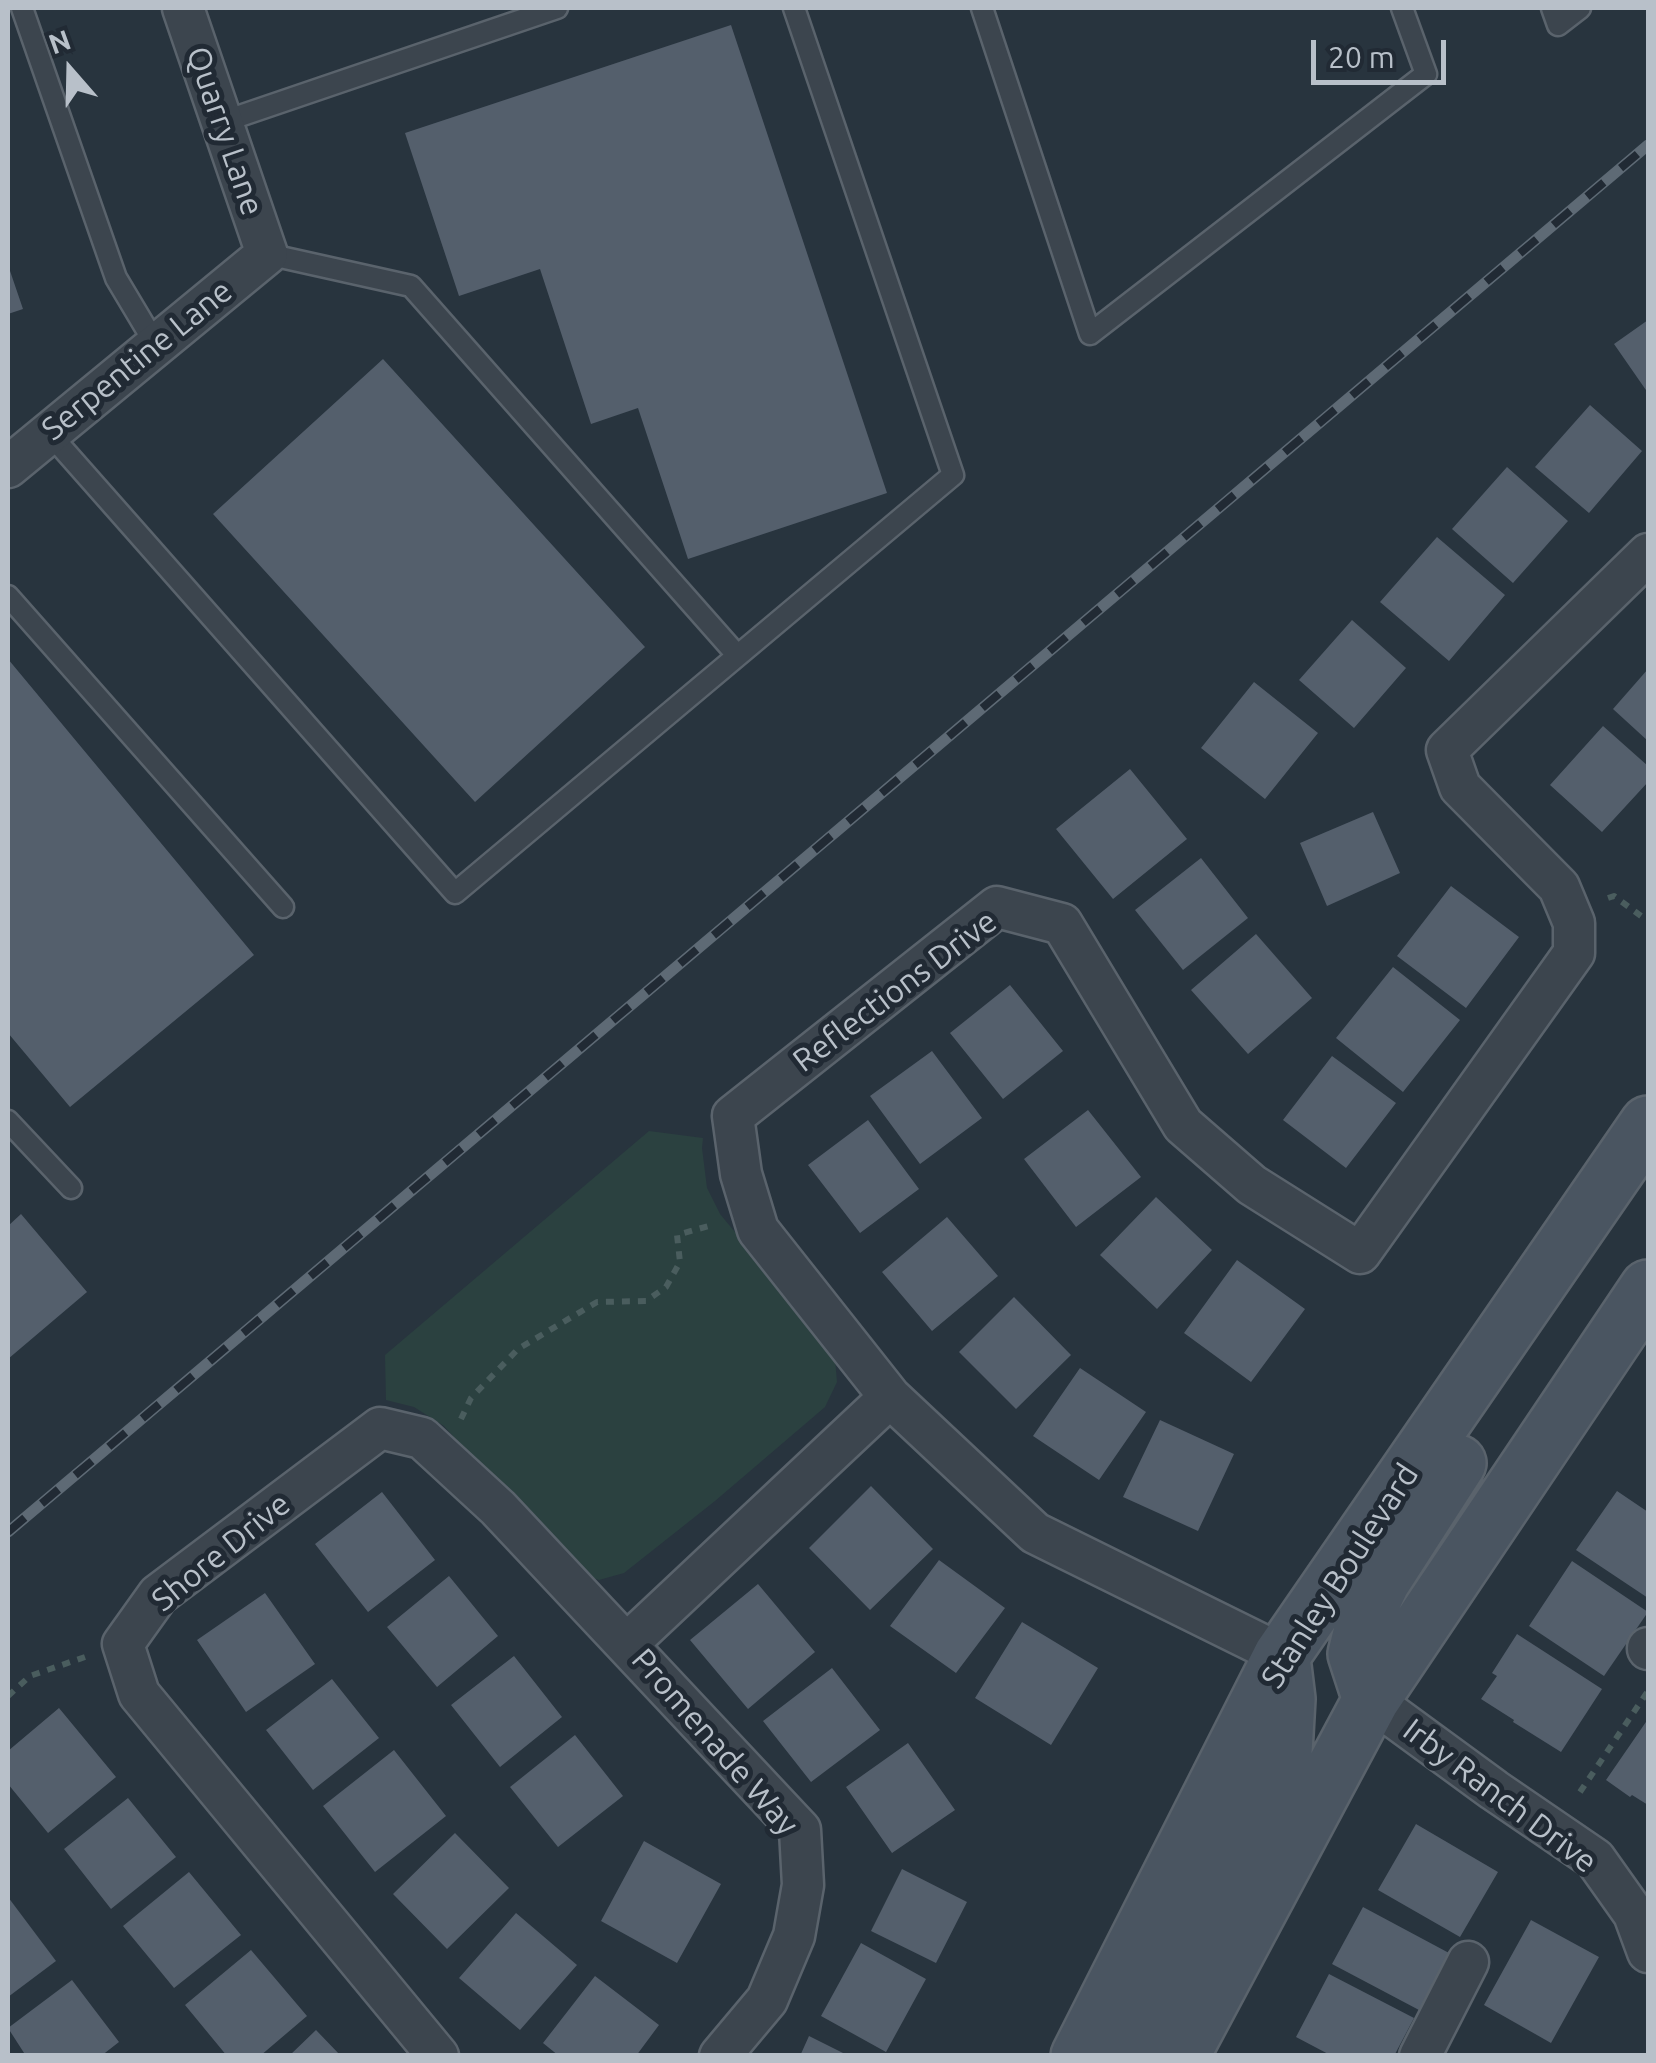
<!DOCTYPE html>
<html>
<head>
<meta charset="utf-8">
<style>
  body { margin:0 }
  #map { position:relative; width:1656px; height:2063px; overflow:hidden; background:#28343e; font-family:Ubuntu,sans-serif }
  canvas { display:block }
  .frame { position:absolute; inset:0; border:10px solid #b8c0c9; pointer-events:none }
  .north { position:absolute; left:20px; top:20px; width:100px; height:100px; -webkit-text-stroke:8px #212a34; paint-order:stroke; rotate:340deg; font-size:28px; font-weight:700; line-height:40px; text-align:center; color:#b8c0c9 }
  .north::after { content:''; display:block; margin:auto; width:35px; height:45px; background:#b8c0c9; clip-path:polygon(50% 0,100% 100%,50% 72%,0 100%) }
  .scale { position:absolute; left:1311px; top:40px; width:135px; height:45px; box-sizing:border-box; border:5px solid #b8c0c9; border-top:0; padding-left:12px; font-size:30px; line-height:35px; white-space:nowrap; color:#b8c0c9; -webkit-text-stroke:8px #212a34; paint-order:stroke }
</style>
</head>
<body>
<div id="map">
<canvas width="1656" height="2063"></canvas>
<div class="frame"></div>
<div class="north">N</div>
<div class="scale">20 m</div>
</div>
<script>
const g = document.querySelector('canvas').getContext('2d');
g.lineJoin = 'round';
function paint(path, color) { g.fillStyle = color; g.fill(path, 'evenodd'); }
function strokePath(path, color, width, dash) { g.strokeStyle = color; g.lineWidth = width; g.lineCap = dash ? 'butt' : 'round'; g.setLineDash(dash || []); g.stroke(path); }
function drawText(font, color, halo, rows, align = 'center') {
  g.font = font + ' Ubuntu,sans-serif'; g.lineWidth = 10; g.setLineDash([]); g.textBaseline = 'middle'; g.strokeStyle = halo; g.fillStyle = color; for (const [text, x, y, turn = 0] of rows) {
    g.save(); g.translate(x, y); g.rotate((+turn || 0) * Math.PI / 180); g.textAlign = isNaN(turn) ? turn : align; if (halo) g.strokeText(text, 0, 0); g.fillText(text, 0, 0); g.restore();
  }
}
paint(new Path2D(`
  M 649,1131 L 703,1138 L 702,1148 L 707,1188 L 720,1214 L 827,1343 L 835,1359 L 837,1382 L 825,1407 L 715,1501 L 624,1573 L 599,1580 L 575,1571 L 444,1426 L 414,1407 L 386,1400 L 385,1355 Z`), '#2b4140');
paint(new Path2D(`
  M 731,25 L 887,493 L 688,559 L 638,408 L 591,424 L 540,269 L 459,296 L 405,133 Z
  M 8,265 L 23,309 L 8,314 Z
  M 1648,320 L 1648,393 L 1614,344 Z
  M 383,359 L 645,647 L 475,802 L 213,514 Z
  M 1590,405 L 1642,451 L 1589,513 L 1535,467 Z
  M 1507,467 L 1568,521 L 1513,583 L 1452,529 Z
  M 1437,537 L 1505,595 L 1449,661 L 1380,602 Z
  M 1352,620 L 1406,668 L 1354,728 L 1299,680 Z
  M 8,659 L 254,955 L 70,1107 L 8,1033 Z
  M 1648,669 L 1648,741 L 1613,709 Z
  M 1254,682 L 1318,733 L 1265,799 L 1201,748 Z
  M 1603,726 L 1648,766 L 1648,782 L 1602,832 L 1550,785 Z
  M 1130,769 L 1187,839 L 1113,899 L 1056,829 Z
  M 1373,812 L 1400,873 L 1327,906 L 1300,843 Z
  M 1201,858 L 1248,918 L 1183,970 L 1135,910 Z
  M 1451,886 L 1519,937 L 1466,1008 L 1397,956 Z
  M 1256,934 L 1312,998 L 1248,1054 L 1191,990 Z
  M 1393,967 L 1460,1020 L 1403,1092 L 1336,1038 Z
  M 1010,985 L 1063,1051 L 1003,1099 L 950,1033 Z
  M 932,1051 L 982,1118 L 920,1164 L 870,1096 Z
  M 1332,1056 L 1396,1103 L 1346,1168 L 1283,1120 Z
  M 1088,1110 L 1141,1177 L 1076,1227 L 1024,1159 Z
  M 868,1120 L 919,1189 L 860,1233 L 808,1165 Z
  M 1156,1197 L 1212,1250 L 1157,1309 L 1100,1255 Z
  M 21,1214 L 87,1292 L 8,1359 L 8,1226 Z
  M 947,1217 L 998,1276 L 932,1331 L 882,1272 Z
  M 1237,1260 L 1305,1309 L 1251,1382 L 1184,1333 Z
  M 1014,1297 L 1071,1355 L 1016,1409 L 959,1352 Z
  M 1080,1368 L 1146,1412 L 1099,1480 L 1033,1436 Z
  M 1160,1420 L 1234,1454 L 1198,1531 L 1123,1497 Z
  M 871,1486 L 933,1549 L 870,1610 L 809,1548 Z
  M 1617,1491 L 1648,1512 L 1648,1598 L 1576,1550 Z
  M 382,1492 L 435,1560 L 368,1612 L 315,1544 Z
  M 939,1560 L 1005,1608 L 956,1673 L 890,1626 Z
  M 1572,1561 L 1648,1612 L 1604,1676 L 1529,1626 Z
  M 449,1576 L 498,1636 L 437,1687 L 387,1627 Z
  M 758,1584 L 815,1652 L 748,1709 L 690,1640 Z
  M 265,1593 L 315,1664 L 246,1712 L 197,1640 Z
  M 1022,1622 L 1098,1668 L 1051,1745 L 975,1698 Z
  M 1517,1634 L 1602,1689 L 1561,1752 L 1513,1722 L 1514,1720 L 1481,1699 L 1497,1676 L 1492,1673 Z
  M 514,1656 L 562,1717 L 500,1767 L 451,1705 Z
  M 832,1668 L 880,1730 L 811,1782 L 763,1721 Z
  M 332,1679 L 379,1738 L 313,1790 L 266,1730 Z
  M 59,1708 L 116,1777 L 48,1833 L 8,1784 L 8,1751 Z
  M 1648,1719 L 1648,1805 L 1632,1795 L 1630,1797 L 1606,1780 Z
  M 575,1735 L 623,1796 L 558,1847 L 510,1787 Z
  M 908,1743 L 955,1810 L 892,1853 L 846,1787 Z
  M 394,1750 L 446,1816 L 375,1872 L 323,1806 Z
  M 128,1798 L 176,1857 L 111,1909 L 64,1849 Z
  M 1416,1824 L 1498,1872 L 1460,1937 L 1378,1890 Z
  M 455,1833 L 509,1888 L 447,1949 L 393,1894 Z
  M 644,1841 L 721,1884 L 677,1963 L 601,1921 Z
  M 902,1869 L 967,1902 L 936,1963 L 871,1931 Z
  M 189,1872 L 241,1935 L 174,1988 L 123,1926 Z
  M 8,1897 L 56,1961 L 8,1997 Z
  M 1363,1907 L 1449,1953 L 1419,2010 L 1332,1964 Z
  M 516,1913 L 577,1965 L 520,2030 L 459,1978 Z
  M 1531,1920 L 1599,1957 L 1551,2043 L 1484,2005 Z
  M 861,1943 L 926,1979 L 886,2052 L 821,2016 Z
  M 251,1950 L 307,2016 L 260,2056 L 227,2056 L 185,2005 Z
  M 1329,1974 L 1414,2018 L 1394,2056 L 1332,2056 L 1296,2037 Z
  M 595,1976 L 659,2025 L 636,2056 L 559,2056 L 543,2043 Z
  M 72,1980 L 119,2042 L 101,2056 L 26,2056 L 8,2028 Z
  M 316,2030 L 341,2056 L 289,2056 Z
  M 809,2036 L 849,2056 L 800,2056 Z`), '#545f6c');
const lane = new Path2D(`
  M 22,8 L 116,278 L 156,345
  M 982,8 L 1090,334 L 1426,74 L 1402,8
  M 1552,8 L 1558,25 L 1580,8
  M 222,122 L 557,8
  M 267,254 L 411,286 L 737,655
  M 49,433 L 455,893 L 953,475 L 794,8
  M 8,596 L 283,907
  M 8,1121 L 71,1188`);
const street = new Path2D(`
  M 8,467 L 267,254 L 183,8
  M 627,1644 L 890,1397
  M 1648,1648 L 1648,1649
  M 1282,1655 L 1035,1533 L 890,1397 L 758,1230 L 741,1174 L 733,1116 L 997,907 L 1062,924 L 1183,1125 L 1252,1185 L 1360,1253 L 1574,953 L 1574,923 L 1559,887 L 1460,787 L 1447,750 L 1648,554
  M 1371,1700 L 1494,1790 L 1595,1859 L 1634,1914 L 1648,1952
  M 438,2056 L 139,1694 L 123,1644 L 158,1595 L 380,1428 L 422,1438 L 498,1508 L 800,1830 L 803,1885 L 794,1936 L 767,2000 L 720,2056
  M 1420,2056 L 1468,1962`);
const secondary = new Path2D(`
  M 1371,1700 L 1356,1654 L 1365,1617 L 1382,1581 L 1458,1463
  M 1079,2056 L 1282,1655 L 1648,1124
  M 1134,2056 L 1161,1993 L 1241,1845 L 1284,1752 L 1287,1699 L 1282,1658
  M 1181,2056 L 1371,1700 L 1648,1288`);
strokePath(lane, '#5a636c', 25);
strokePath(street, '#5a636c', 45);
strokePath(secondary, '#5a636c', 60);
strokePath(new Path2D(`
  M 1608,898 L 1614,896 L 1641,916
  M 461,1419 L 471,1398 L 518,1349 L 597,1302 L 646,1301 L 666,1287 L 680,1262 L 677,1235 L 712,1225
  M 8,1696 L 30,1676 L 85,1657
  M 1580,1792 L 1648,1691`), '#4a5d5e', 6, [8, 8]);
strokePath(lane, '#3c454e', 20);
strokePath(street, '#3c454e', 40);
strokePath(secondary, '#4a5561', 55);
const rail = new Path2D(`
  M 8,1532 L 1648,145`);
strokePath(rail, '#5e6a75', 11);
strokePath(rail, '#212a34', 8, [22]);
drawText('32px', '#b8c0c9', '#212a34', [
  ["Quarry Lane",225,131,71],
  ["Serpentine Lane",137,360,-39],
  ["Reflections Drive",895,991,-37],
  ["Shore Drive",221,1552,-39],
  ["Stanley Boulevard",1340,1576,-57],
  ["Promenade Way",715,1742,49],
  ["Irby Ranch Drive",1500,1796,37]
]);
</script>
</body>
</html>
